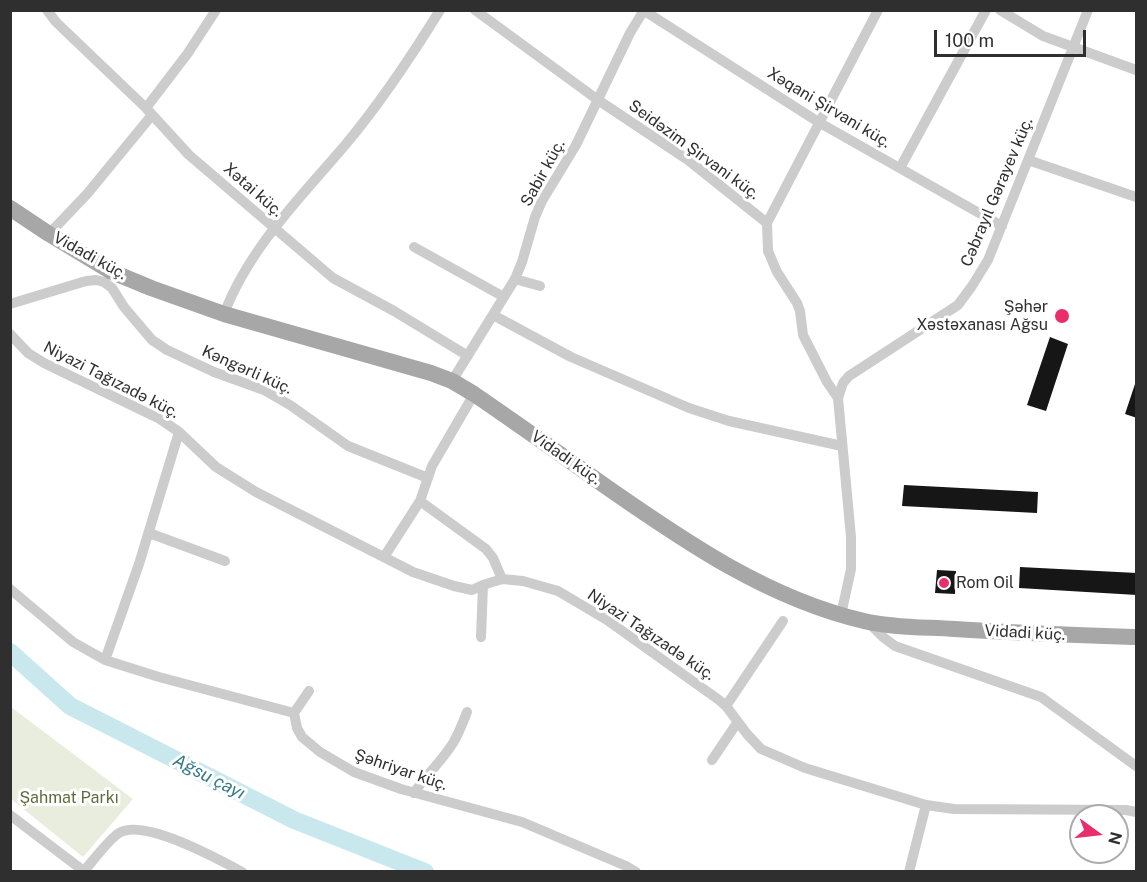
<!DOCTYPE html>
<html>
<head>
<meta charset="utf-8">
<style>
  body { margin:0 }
  #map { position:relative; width:1147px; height:882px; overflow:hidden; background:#fff; font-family:"Public Sans",sans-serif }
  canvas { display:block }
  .frame { position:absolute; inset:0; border:12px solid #2f2f2f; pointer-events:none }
  .north { position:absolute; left:1069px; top:804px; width:60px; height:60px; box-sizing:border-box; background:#fff; border:2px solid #acacac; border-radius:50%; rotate:105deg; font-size:16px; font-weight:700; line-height:24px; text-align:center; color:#2f2f2f }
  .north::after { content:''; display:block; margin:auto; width:21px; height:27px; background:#e82f6b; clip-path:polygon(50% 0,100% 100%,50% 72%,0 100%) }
  .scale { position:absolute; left:934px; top:30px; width:152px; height:27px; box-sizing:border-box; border:3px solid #2f2f2f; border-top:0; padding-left:8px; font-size:18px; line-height:21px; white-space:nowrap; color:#2f2f2f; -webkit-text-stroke:4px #fff; paint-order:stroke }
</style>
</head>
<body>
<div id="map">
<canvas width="1147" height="882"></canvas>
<div class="frame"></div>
<div class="north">N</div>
<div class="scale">100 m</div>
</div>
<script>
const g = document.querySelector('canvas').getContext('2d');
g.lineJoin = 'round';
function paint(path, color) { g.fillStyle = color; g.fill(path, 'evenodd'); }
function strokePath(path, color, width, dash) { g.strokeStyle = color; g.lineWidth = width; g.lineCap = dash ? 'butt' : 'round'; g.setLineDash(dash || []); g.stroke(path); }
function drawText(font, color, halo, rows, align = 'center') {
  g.font = font + ' "Public Sans",sans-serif'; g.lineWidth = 6; g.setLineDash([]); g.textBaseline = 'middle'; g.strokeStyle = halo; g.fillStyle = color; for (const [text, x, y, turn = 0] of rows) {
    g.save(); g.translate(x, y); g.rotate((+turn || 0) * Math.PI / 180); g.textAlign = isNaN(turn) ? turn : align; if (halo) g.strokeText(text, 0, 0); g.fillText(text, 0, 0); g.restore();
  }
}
paint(new Path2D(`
  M 11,707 L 133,799 L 83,857 L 11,799 Z`), '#e9eddd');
strokePath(new Path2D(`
  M 10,652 L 70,706 L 294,820 L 425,872`), '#c9e8ed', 18);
paint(new Path2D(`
  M 1050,337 L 1068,344 L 1046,411 L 1027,405 Z
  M 1135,384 L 1137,384 L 1137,418 L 1125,414 Z
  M 904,485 L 1038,492 L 1037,513 L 902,506 Z
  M 1020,567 L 1137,573 L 1137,595 L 1019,588 Z
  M 937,570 L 956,571 L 955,594 L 935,593 Z`), '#161616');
strokePath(new Path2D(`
  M 47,10 L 56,22 L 146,108 L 189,155 L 333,278 L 394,311 L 468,356
  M 475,10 L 598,100 L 688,160 L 767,223 L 768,251 L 777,272 L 797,303 L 800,311 L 803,335 L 827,382 L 838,398
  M 643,10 L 820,123 L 1002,226
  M 1000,10 L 1043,36 L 1136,70
  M 146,108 L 188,53 L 216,10
  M 1028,160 L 1136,197
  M 900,168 L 986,10
  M 767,223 L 878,10
  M 49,234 L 87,194 L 152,115
  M 414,247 L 504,297
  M 515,279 L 540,286
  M 10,304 L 86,281 L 96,280 L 104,282 L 112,288 L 124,307 L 152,340 L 167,350 L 214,372 L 264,390 L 290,405 L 348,446 L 428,478
  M 224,314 C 249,248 301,197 346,144 C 381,102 411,57 440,10
  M 493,315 L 571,357 L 689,408 L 729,421 L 842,446
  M 10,334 L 28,353 L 44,363 L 160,419 L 179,432 L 216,467 L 256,492 L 413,572 L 454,586 L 472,590 L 483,585 L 502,579 L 523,581 L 558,591 L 607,620 L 719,700 L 726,706 L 747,734 L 761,749 L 805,768 L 926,805 L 954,809 L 1126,810 L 1136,812
  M 452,381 L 515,279 L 522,262 L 535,217 L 542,201 L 576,145 L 630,33 L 644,10
  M 420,501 L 486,549 L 493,558 L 502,579
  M 149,533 L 225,561
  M 384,557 L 420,501 L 432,466 L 474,394
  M 10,589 L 73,642 L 105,660 L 159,677 L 294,713 L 297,728 L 302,737 L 320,752 L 354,772 L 401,789 L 522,822 L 626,866 L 636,872
  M 841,615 L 851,569 L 851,537 L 838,398 L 843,383 L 849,376 L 958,305 L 972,286 L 988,260 L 1088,10
  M 868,622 L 883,637 L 895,646 L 1041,697 L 1136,766
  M 481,637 L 483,585
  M 105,660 L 139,564 L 179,432
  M 726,706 L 783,621
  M 294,713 L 309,691
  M 712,760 L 737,723
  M 414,793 C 426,775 442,761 453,743 C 459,733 463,722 467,712
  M 10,815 L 85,872
  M 84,871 C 92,862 110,838 119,833 C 144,818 218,859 242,872
  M 909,872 L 926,805`), '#ccc', 10);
strokePath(new Path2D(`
  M 10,208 L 49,234 L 110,271 L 151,288 L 224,314 L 431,373 L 452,381 L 474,394 C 519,425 563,456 608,488 C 687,543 769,599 864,621 C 894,628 925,627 955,629 C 1015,633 1076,635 1136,637`), '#a7a7a7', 16);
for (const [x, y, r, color] of [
  [1062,316,8,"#e82f6b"],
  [944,583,6,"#e82f6b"]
]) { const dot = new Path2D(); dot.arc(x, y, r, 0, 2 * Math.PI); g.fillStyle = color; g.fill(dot); strokePath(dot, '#fff', 2); }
drawText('16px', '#2f2f2f', '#fff', [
  ["Xəqani Şirvani küç.",829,108,31],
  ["Seidəzim Şirvani küç.",694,150,36],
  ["Sabir küç.",543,173,-61],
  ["Xətai küç.",253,190,41],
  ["Cəbrayıl Gərayev küç.",997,192,-67],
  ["Vidadi küç.",90,256,29],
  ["Kəngərli küç.",247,370,24],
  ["Niyazi Tağızadə küç.",111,380,27],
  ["Vidadi küç.",566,458,35],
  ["Vidadi küç.",1025,633,3],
  ["Niyazi Tağızadə küç.",651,635,34],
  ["Şəhriyar küç.",401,770,19]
]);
drawText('16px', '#2f2f2f', '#fff', [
  ["Şəhər",1048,307],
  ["Xəstəxanası Ağsu",1048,325],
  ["Rom Oil",956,583,"left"]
], 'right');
drawText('16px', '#5e6c3c', '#fff', [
  ["Şahmat Parkı",69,798]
]);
drawText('italic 18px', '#377b86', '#fff', [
  ["Ağsu çayı",209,777,27]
]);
</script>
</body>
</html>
